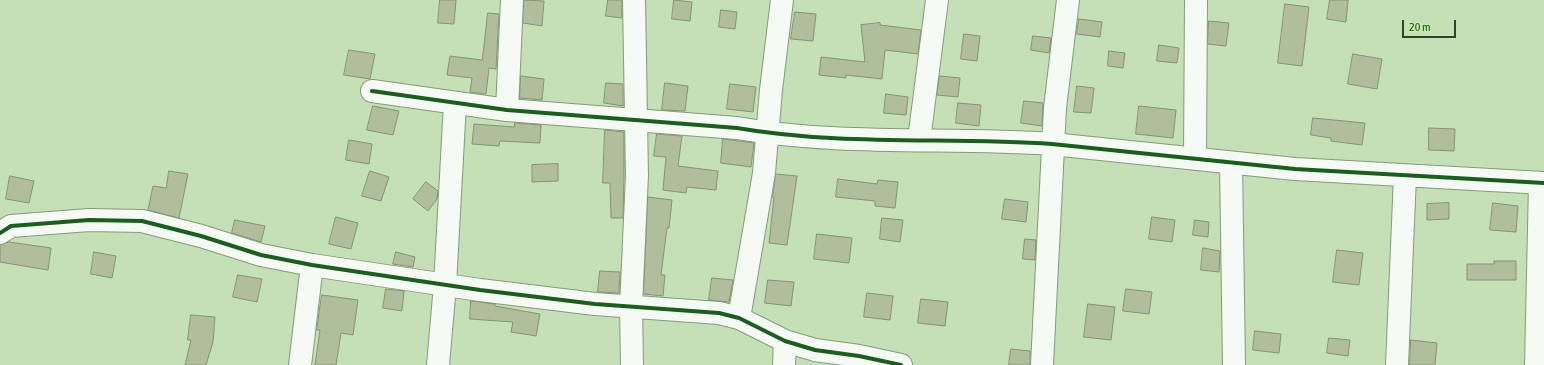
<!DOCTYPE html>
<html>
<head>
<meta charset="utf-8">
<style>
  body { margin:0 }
  #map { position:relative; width:1544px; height:365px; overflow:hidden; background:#c5dfb7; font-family:"Asap Condensed",sans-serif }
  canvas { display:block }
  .scale { position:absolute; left:1402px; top:20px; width:54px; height:18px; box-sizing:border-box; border:2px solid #304326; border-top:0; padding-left:5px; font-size:12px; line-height:14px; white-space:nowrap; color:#304326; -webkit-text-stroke:3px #bfefa7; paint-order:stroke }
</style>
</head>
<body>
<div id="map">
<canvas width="1544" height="365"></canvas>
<div class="scale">20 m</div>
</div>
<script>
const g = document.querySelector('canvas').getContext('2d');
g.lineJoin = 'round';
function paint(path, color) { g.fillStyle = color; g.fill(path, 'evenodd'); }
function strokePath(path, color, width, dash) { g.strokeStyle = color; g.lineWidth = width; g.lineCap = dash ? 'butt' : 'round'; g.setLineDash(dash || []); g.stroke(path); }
const building = new Path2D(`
  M 440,0 L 456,0 L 454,24 L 438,23 Z
  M 524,0 L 544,1 L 542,26 L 523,23 Z
  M 608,0 L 622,0 L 622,18 L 606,16 Z
  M 674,0 L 692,2 L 690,21 L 672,19 Z
  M 1330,0 L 1348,0 L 1346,22 L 1327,19 Z
  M 1285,4 L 1309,7 L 1302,66 L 1278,63 Z
  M 721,10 L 737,12 L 735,29 L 719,27 Z
  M 795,12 L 816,14 L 813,41 L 791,39 Z
  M 488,13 L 499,14 L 496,69 L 489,68 L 486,94 L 470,92 L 472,78 L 447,75 L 450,56 L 482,60 Z
  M 1079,19 L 1102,22 L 1100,37 L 1077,34 Z
  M 1209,21 L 1229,23 L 1226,46 L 1208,44 Z
  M 880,23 L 880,25 L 921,30 L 918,54 L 885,50 L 882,79 L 846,75 L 846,78 L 819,75 L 821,57 L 865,62 L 861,25 Z
  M 964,34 L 980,36 L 977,61 L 961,59 Z
  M 1033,36 L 1051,38 L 1049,53 L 1031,50 Z
  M 1159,45 L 1179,48 L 1177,63 L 1157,61 Z
  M 349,50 L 375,54 L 370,79 L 344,75 Z
  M 1109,51 L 1125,53 L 1123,68 L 1108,66 Z
  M 1353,54 L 1382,59 L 1377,89 L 1348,84 Z
  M 521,76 L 544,79 L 542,100 L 520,98 Z
  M 940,76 L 960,78 L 958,97 L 937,95 Z
  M 606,83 L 623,84 L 623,106 L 604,103 Z
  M 665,83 L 688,86 L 685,111 L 662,110 Z
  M 730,84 L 756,87 L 753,112 L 727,109 Z
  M 1077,86 L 1094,88 L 1091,113 L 1074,112 Z
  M 886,94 L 908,97 L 906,115 L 884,113 Z
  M 1024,101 L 1043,103 L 1042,126 L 1021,123 Z
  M 958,103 L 981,105 L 979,126 L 956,123 Z
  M 373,106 L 399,111 L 393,135 L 367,130 Z
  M 1139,106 L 1176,110 L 1173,138 L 1136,134 Z
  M 1313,118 L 1365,123 L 1362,145 L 1331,141 L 1331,138 L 1311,135 Z
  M 515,123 L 541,125 L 540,143 L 500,141 L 499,146 L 472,144 L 474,124 L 514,127 Z
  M 1429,128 L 1455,129 L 1454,151 L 1429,150 Z
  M 605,130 L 624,132 L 624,175 L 623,218 L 611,218 L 610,183 L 603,183 Z
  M 657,134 L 682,136 L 678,166 L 718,171 L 716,190 L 687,187 L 686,193 L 663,190 L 666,157 L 654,156 Z
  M 723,139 L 754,143 L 751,167 L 721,163 Z
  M 349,140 L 372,144 L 369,164 L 346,160 Z
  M 558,164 L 558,181 L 532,182 L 532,165 Z
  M 169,171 L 188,174 L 179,218 L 148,210 L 153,186 L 166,188 Z
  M 370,171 L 389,177 L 381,201 L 362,196 Z
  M 776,174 L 797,176 L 787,245 L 769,243 L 774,197 L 773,197 Z
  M 10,176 L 34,181 L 29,203 L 6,199 Z
  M 838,179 L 877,184 L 878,180 L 898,182 L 895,208 L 875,206 L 875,201 L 836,197 Z
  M 426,182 L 438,191 L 437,199 L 428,211 L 413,199 Z
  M 648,197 L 672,200 L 669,228 L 667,228 L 661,275 L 665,275 L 663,296 L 644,294 Z
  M 1005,199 L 1028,202 L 1026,222 L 1002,219 Z
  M 1449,203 L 1449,219 L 1427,220 L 1427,204 Z
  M 1493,203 L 1518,206 L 1516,232 L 1490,230 Z
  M 336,217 L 358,223 L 351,249 L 329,244 Z
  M 1152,217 L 1175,220 L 1172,242 L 1149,239 Z
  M 882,218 L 903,220 L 900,242 L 880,239 Z
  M 235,220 L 265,226 L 261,242 L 232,233 Z
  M 1195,220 L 1209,222 L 1208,237 L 1193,235 Z
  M 817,234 L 852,238 L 849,263 L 814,259 Z
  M 1025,239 L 1036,240 L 1035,260 L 1023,259 Z
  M 9,242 L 51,248 L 48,270 L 0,262 L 0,245 Z
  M 1203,248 L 1220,251 L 1219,272 L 1201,270 Z
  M 1337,250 L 1363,253 L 1359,285 L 1333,282 Z
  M 94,252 L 116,256 L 112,278 L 91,274 Z
  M 396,252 L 415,257 L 413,267 L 393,264 Z
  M 1494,261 L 1516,261 L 1516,280 L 1467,280 L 1467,264 L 1494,264 Z
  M 600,271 L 620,272 L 619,293 L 598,292 Z
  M 238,275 L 262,279 L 257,302 L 233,297 Z
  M 712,278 L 733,280 L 729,302 L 709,300 Z
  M 768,280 L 794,282 L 791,306 L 765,303 Z
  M 386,289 L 404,291 L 402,311 L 383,308 Z
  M 1126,289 L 1152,292 L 1149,314 L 1123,311 Z
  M 867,293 L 893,296 L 890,320 L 864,317 Z
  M 322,295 L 358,300 L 353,335 L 341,333 L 336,365 L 315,365 L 320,330 L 317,330 Z
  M 921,299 L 948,302 L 945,326 L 918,323 Z
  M 471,301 L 495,304 L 495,306 L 540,314 L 536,336 L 511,332 L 513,322 L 470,319 Z
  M 1088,304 L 1115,307 L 1111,340 L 1084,337 Z
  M 191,315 L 215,317 L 213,342 L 206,365 L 185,365 L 191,340 L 188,340 Z
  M 1255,331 L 1281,334 L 1279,353 L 1253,350 Z
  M 1329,338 L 1350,340 L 1348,356 L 1327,353 Z
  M 1411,340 L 1437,343 L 1435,365 L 1410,365 Z
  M 1011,349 L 1030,351 L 1030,365 L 1009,365 Z`);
paint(building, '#b0be9d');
strokePath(building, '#869370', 1);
const minor = new Path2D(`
  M 372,91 L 507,110 L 737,128 C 841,146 947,137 1052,144 L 1295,169 L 1544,183
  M 507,110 L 512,0
  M 919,140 L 937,0
  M 1195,159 L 1196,0
  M 1231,163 L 1234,365
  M 0,233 L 11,226 L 89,220 L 142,221 L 201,236 L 261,255 L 312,265 L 480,290 L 595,304 L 719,313 L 739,318 L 785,341 L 815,350 L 859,356 L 901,365
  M 739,318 L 764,173 L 771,90 L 782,0
  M 300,365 L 312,265
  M 438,365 L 445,285 L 455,103
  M 632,365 L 631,307 L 637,175 L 634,0
  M 784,365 L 785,341
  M 1042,365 L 1055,108 L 1068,0
  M 1397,365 L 1405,176
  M 1536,365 L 1540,183`);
strokePath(minor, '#869a7b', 24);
strokePath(minor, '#f6faf4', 22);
strokePath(new Path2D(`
  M 372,91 L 507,110 L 737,128 C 841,146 947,137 1052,144 L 1295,169 L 1544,183
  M 0,233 L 11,226 L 89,220 L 142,221 L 201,236 L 261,255 L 312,265 L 480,290 L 595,304 L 719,313 L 739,318 L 785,341 L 815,350 L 859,356 L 901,365`), '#1b5e20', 4);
</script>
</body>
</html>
